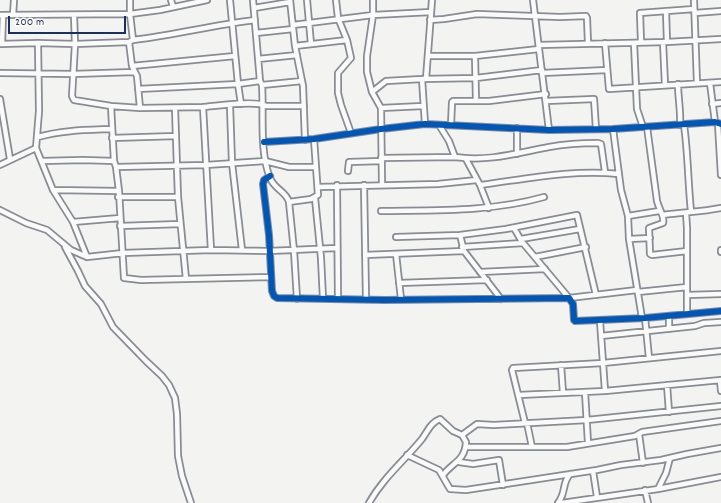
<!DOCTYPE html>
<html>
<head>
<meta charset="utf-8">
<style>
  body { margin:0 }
  #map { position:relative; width:721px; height:503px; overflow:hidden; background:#f3f3f2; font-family:Dekko,sans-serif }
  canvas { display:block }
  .scale { position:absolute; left:8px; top:16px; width:118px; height:18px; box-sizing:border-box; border:2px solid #1b2f5e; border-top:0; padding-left:5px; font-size:12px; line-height:14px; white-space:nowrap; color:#1b2f5e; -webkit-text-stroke:3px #fdfcf7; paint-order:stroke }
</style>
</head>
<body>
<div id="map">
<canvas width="721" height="503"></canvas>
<div class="scale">200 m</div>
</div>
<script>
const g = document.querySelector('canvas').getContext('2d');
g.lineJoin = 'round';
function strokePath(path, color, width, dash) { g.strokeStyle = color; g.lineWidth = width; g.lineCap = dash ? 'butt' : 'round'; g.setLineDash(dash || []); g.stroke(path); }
const minor = new Path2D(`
  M 130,0 L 130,14 L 133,40
  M 171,0 L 173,7
  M 230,0 L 238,84 L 241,104
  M 253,0 L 260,81 L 262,85 C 264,114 259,150 270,178 C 275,190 286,191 289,202 L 294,251 L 297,299
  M 290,0 L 295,46 L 303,86 L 305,140
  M 307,0 L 311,44
  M 336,0 L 338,18 L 347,40 L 351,58 L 338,73 L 338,93 L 341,105 L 351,133
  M 373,0 L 373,15 L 367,56 L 367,72 L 372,92 L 381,108 L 382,184
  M 533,0 L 549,130
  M 694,0 L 697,83
  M 254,8 L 290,2
  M 666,11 L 667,42
  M 695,13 L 721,11
  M 0,15 L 130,14 L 160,10 L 207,0
  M 13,15 L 14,0
  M 74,15 L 75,44 L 72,96 L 74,100 L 111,106 L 140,108 L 203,107 L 211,250
  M 430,20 L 444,19 L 477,14 L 560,17 L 586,16 L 587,18 L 588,43
  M 293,25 L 373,15 L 431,12
  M 256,33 L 293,29
  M 129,42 L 132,66 L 137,76 L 140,108
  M 641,42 L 640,13 L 694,9
  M 663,42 L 665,85
  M 38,43 L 39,111 L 36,148 L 53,190 L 73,222 L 87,257
  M 605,43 L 609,89 L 721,82
  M 634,43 L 637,109 L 643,127
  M 0,44 L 38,43 L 75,44 L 129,42 L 133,40 C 174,35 214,25 255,20
  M 2,44 L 3,15
  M 539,45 L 667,42 L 721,39
  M 295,46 L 347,40
  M 428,56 L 475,56 L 539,49
  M 475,56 L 476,101
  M 258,59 L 297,55
  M 132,66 L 235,56
  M 0,73 L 73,74 L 134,72
  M 542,73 L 607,70
  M 422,79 L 425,124
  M 426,79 L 432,0
  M 710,83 L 715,122
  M 678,84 C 678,98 681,111 680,125
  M 262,85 L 302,81
  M 138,89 L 238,84 L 260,81
  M 372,92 L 386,81 L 422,79 L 476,78 L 542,70
  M 0,99 L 10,159
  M 546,101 L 594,99 L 596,129
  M 712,104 L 721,103
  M 111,106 L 114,161 L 116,167 L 119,191 L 124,278 L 141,280 L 271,277
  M 230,106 L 232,163 L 242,250
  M 203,107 C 216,106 256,100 266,106 L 304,106
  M 175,108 L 178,197 L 186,279
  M 381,108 L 423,106
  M 718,124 L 721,175
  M 439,125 L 449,141 L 455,157
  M 451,125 L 452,102 L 453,101 L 489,101 L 546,94
  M 684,125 C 688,153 688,183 691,211
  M 647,127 L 657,201 C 659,209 665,217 663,223 L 649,228 L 650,254 L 652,255 L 687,251
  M 613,129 L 621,190 L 628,216 L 629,239 L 642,318
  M 38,137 C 62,130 87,130 112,129
  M 112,138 L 176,136
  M 264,142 L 314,139 L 381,129 L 425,124 L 549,130 L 613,129 L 715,122 L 721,124
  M 517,154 L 517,128
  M 381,158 L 455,157 C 488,162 517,153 549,147 C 565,144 581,143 598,143 L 601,144 L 605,172
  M 466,159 L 480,185 L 489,208
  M 42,161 L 83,160 L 114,161
  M 0,165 L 36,148
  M 116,167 L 206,165 L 265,161 L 289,167 L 316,167
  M 348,171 L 349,162 L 382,161
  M 270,176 L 264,180 L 263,184 L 269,235 L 272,291 L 274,296 L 277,298 L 385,300 L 569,298 L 573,304 L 574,320 L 575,321 L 645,318 L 721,311
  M 337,185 L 338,299
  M 364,185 L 366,299
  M 480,185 C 526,179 572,169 619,174
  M 318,187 L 438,184 L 477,180
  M 53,190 L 119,191
  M 118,197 L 178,197
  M 315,198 L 321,258 L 323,299
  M 289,202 L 311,199 L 318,195 L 314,139
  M 0,210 L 26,223 L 47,230 L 71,250 L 87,257 L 123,253 L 211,250 L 269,251 L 337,248
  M 381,211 C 436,210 491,212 544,197
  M 686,213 L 687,228 L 687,314
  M 663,215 C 683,212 702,212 721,208
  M 628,216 L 659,211
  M 73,222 L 120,218
  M 120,226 L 180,224
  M 514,228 L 522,242
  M 460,235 L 464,251 L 501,299
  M 396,237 L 460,235 L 506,229 L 577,215 L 596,295
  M 521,239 L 580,229
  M 629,239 L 650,238
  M 65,247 L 78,271 L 85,286 L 101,304 L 113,327 L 146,361 L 162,376 L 169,385 L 175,398 L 177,414 L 178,456 L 182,476 L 191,503
  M 462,247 L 523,243 L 569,298 L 637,290
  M 721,250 L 721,252
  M 396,254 L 401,299
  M 365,255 L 464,251
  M 535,257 L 586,247
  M 480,272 L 545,269
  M 399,283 L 487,280
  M 638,292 L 687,287
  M 687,295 L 721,294
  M 669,316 L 669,329
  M 645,318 L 649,358
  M 600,321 L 605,391
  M 601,336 L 695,326 L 704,323 L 721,322
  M 561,365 L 563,393
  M 720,380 L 721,391
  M 667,385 L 669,412
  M 585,392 L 588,443
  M 519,395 L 605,391 L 721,380
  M 525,423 L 512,370 L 513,368 L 603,363 L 721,351
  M 527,423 L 532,447
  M 639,434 L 643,463
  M 462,435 L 477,424 L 494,425 L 587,420 L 721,406
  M 466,447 L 567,447 L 635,436 L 642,432 L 721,421
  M 407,455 L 439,470 L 450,489 L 466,490 L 597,470 L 621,465 L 661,460 L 687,454 L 721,448
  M 459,462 L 473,464 L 499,460 L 503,485
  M 593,471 L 597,497
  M 658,489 L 666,473 L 670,458
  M 645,490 L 648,503
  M 369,503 C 383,478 404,461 422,439 C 428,431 430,423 440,419 L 453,431 L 462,435 L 466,442 C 465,461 453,462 443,475
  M 558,503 C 567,491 561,485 570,474
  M 562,503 L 658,489 L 721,477`);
strokePath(minor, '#888c94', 8);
strokePath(minor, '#fafaf8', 4.5);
strokePath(new Path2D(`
  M 264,142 L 314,139 L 381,129 L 425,124 L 549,130 L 613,129 L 715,122 L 721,124
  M 270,176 L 264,180 L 263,184 L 269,235 L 272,291 L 274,296 L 277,298 L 385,300 L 569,298 L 573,304 L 574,320 L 575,321 L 645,318 L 721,311`), '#0057b8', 6);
</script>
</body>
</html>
